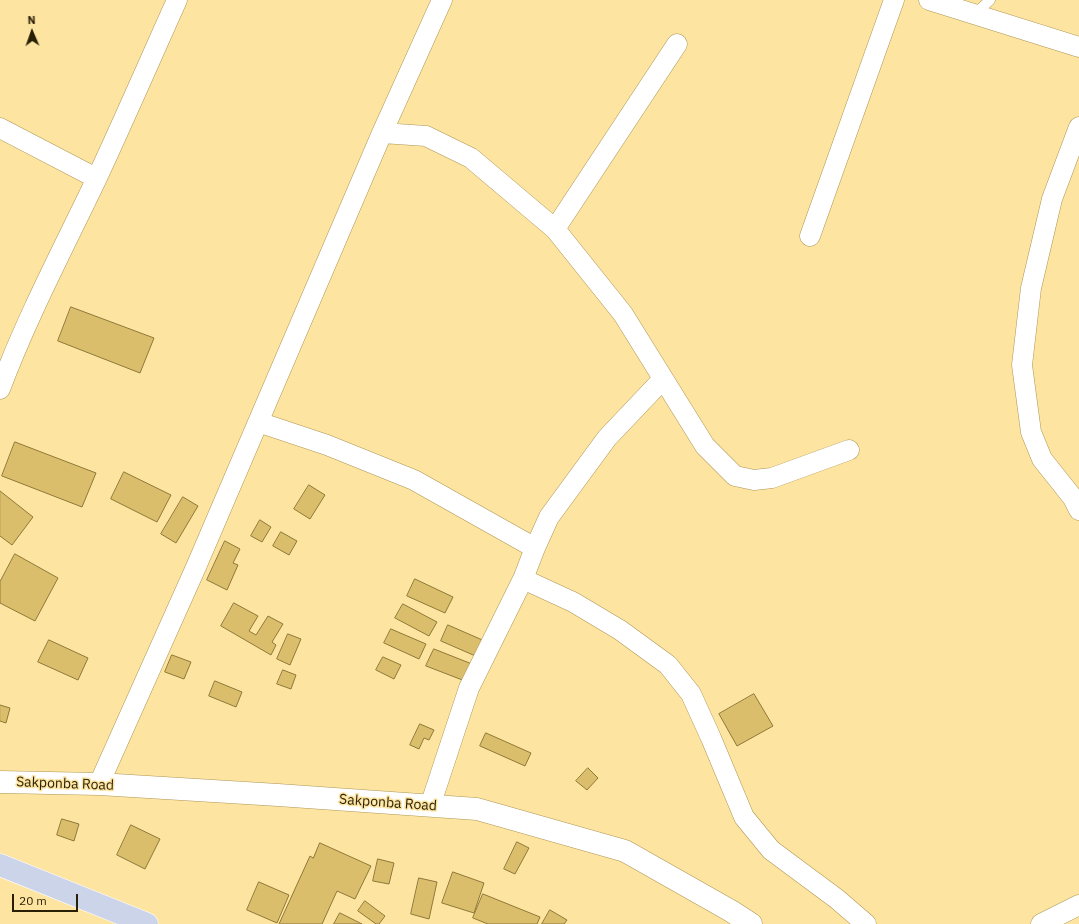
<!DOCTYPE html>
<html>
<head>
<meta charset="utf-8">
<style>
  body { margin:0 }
  #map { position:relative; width:1079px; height:924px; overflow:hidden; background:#fde4a1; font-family:"IBM Plex Sans",sans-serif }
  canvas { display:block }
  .north { position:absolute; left:12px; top:12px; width:40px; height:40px; -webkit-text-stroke:3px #fde4a1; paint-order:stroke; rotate:358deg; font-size:11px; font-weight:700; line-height:16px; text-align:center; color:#291f04 }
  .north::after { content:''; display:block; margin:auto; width:14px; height:18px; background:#291f04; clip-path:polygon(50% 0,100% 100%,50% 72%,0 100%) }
  .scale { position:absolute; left:12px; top:894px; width:66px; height:18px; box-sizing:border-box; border:2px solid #291f04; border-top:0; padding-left:5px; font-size:12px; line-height:14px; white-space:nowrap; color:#291f04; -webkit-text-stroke:3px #fde4a1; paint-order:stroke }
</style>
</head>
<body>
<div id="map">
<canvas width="1079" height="924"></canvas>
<div class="north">N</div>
<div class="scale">20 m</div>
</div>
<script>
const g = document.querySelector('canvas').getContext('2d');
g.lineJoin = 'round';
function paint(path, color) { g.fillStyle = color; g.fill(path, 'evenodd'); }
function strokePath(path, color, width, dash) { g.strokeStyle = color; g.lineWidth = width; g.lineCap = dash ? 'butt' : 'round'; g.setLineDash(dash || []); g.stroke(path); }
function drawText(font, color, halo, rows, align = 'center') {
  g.font = font + ' "IBM Plex Sans",sans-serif'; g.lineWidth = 3; g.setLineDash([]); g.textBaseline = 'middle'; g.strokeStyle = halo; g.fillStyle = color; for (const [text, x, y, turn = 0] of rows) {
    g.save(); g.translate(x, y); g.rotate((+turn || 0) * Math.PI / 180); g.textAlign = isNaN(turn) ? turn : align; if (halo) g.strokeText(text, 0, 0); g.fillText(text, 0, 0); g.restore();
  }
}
const building = new Path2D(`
  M 71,307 L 154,338 L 140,373 L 58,341 Z
  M 15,442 L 96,473 L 82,507 L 2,476 Z
  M 124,472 L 171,495 L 157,522 L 111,499 Z
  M 309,485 L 325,495 L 310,519 L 294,509 Z
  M 0,491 L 33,517 L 12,545 L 0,536 Z
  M 183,497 L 198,506 L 176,543 L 161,534 Z
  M 260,520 L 271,527 L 262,542 L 251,536 Z
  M 281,532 L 297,541 L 289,555 L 273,546 Z
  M 225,541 L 240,549 L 233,563 L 238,565 L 227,590 L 207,580 Z
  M 15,554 L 58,578 L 35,621 L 0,603 L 0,582 Z
  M 415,579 L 453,597 L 445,613 L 407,596 Z
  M 234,603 L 258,616 L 249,631 L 256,635 L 268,616 L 283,624 L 272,642 L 276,645 L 271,655 L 221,626 Z
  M 403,604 L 437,622 L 429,636 L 395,618 Z
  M 448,625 L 487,642 L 480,658 L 441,641 Z
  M 391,629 L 426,644 L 419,659 L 384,643 Z
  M 288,634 L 301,639 L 290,665 L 277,659 Z
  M 49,640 L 88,658 L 78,680 L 38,662 Z
  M 434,649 L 472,664 L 465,681 L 426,666 Z
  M 172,655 L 191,662 L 184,679 L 165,672 Z
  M 383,657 L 401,665 L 394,679 L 376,670 Z
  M 283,670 L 296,675 L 291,689 L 277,684 Z
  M 215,681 L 242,692 L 236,707 L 209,696 Z
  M 754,694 L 773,726 L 737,746 L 719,714 Z
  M 0,705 L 10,708 L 6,723 L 0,721 Z
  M 420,724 L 434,730 L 429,740 L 424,738 L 419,749 L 410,745 Z
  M 486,733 L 531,753 L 525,766 L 480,746 Z
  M 588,768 L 598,778 L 587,790 L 576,781 Z
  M 62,819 L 79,824 L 74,841 L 57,835 Z
  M 131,825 L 160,839 L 145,869 L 117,855 Z
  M 517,842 L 529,848 L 515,874 L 504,869 Z
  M 320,843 L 371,866 L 355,899 L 337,891 L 322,924 L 279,924 L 310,856 L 313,858 Z
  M 378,859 L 394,863 L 389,884 L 373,881 Z
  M 453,872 L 484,883 L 474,913 L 442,903 Z
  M 419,878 L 437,882 L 429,919 L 411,914 Z
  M 259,882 L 289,895 L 277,923 L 247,910 Z
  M 483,894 L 540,917 L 537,924 L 488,924 L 473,918 Z
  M 365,901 L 385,916 L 379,924 L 376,924 L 358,911 Z
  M 550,910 L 567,920 L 564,924 L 542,924 Z
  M 340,913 L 362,924 L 334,924 Z`);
paint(building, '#dbbe6c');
strokePath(building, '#8e7837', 1);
const lane = new Path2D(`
  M 975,14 L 990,0`);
const street = new Path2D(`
  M 929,0 L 1079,47
  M 1079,127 L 1052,199 L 1031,288 L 1022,365 L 1031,432 L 1042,459 L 1073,498 L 1079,510
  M 0,128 L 96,178
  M 382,133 L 426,136 L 471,158 L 555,229 L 623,314 L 705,446 L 735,476 L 754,480 L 772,478 L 849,450
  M 555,229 L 677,44
  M 810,236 L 894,0
  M 0,389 C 27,317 63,249 96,180 C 124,120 150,60 177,0
  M 258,422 L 327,445 L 414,480 L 535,548
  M 523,579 L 573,602 L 620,630 L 668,665 L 691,694 L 711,738 L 744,817 L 771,850 L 837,899 L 866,924
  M 99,784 L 196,567 L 382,133 L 442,0
  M 430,806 L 469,688 L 523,579 L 535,548 L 549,517 L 607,438 L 663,379
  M 1041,924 L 1079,905`);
const secondary = new Path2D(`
  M 0,782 L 99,784 L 278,795 L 477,809 L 625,851 L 731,911 L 751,924`);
const highway = new Path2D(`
  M 0,865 L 147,924`);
strokePath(lane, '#ad9655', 11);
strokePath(street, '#ad9655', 21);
strokePath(secondary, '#ad9655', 23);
strokePath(highway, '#fff', 23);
strokePath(lane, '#fff', 10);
strokePath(street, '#fff', 20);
strokePath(secondary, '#fff', 22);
strokePath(highway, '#ccd4ea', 22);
drawText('14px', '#291f04', '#fde4a1', [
  ["Sakponba Road",65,784,2],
  ["Sakponba Road",388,803,4]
]);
</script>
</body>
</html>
